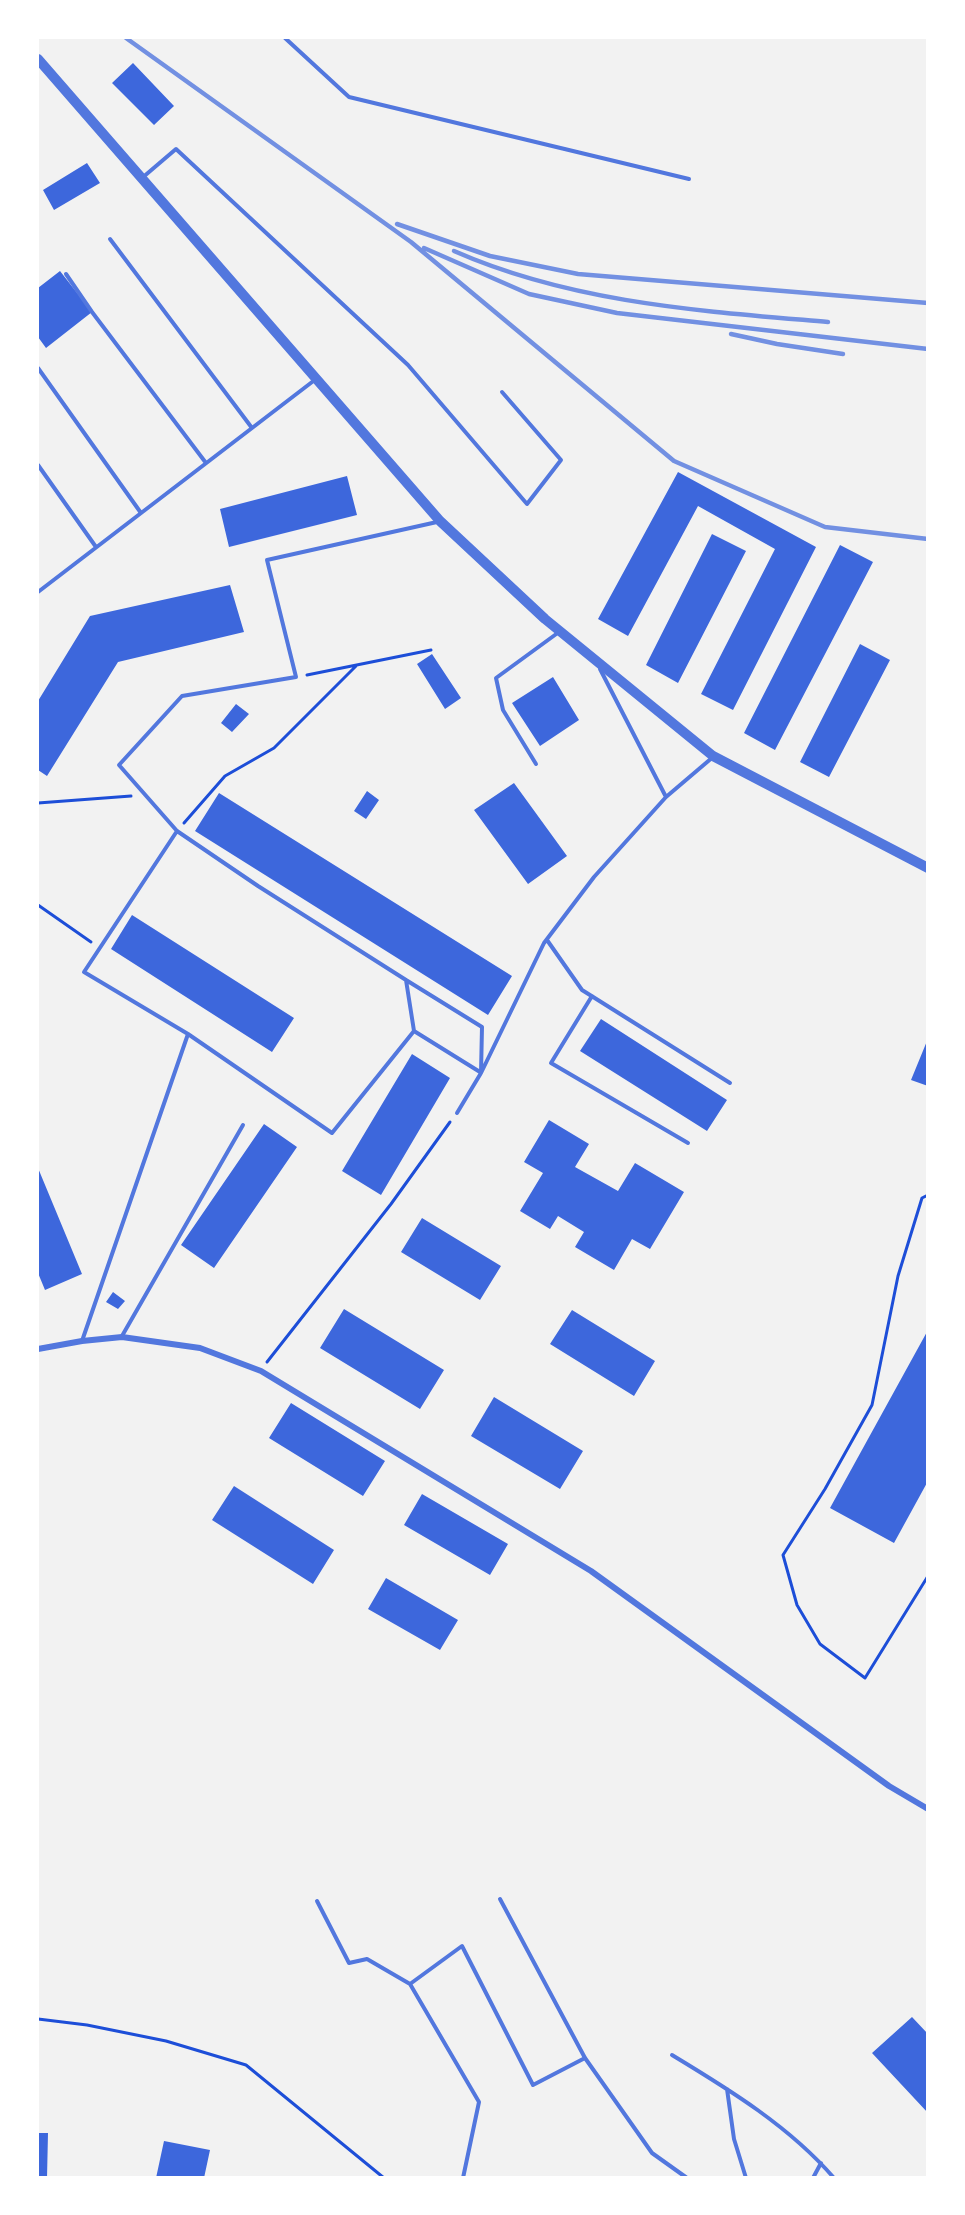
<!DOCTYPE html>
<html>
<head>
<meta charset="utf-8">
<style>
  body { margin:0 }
  #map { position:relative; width:965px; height:2215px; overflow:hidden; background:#f2f2f2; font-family:"Alegreya Sans",sans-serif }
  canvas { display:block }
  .frame { position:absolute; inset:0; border:39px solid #fff; pointer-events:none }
</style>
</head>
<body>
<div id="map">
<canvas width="965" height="2215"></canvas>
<div class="frame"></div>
</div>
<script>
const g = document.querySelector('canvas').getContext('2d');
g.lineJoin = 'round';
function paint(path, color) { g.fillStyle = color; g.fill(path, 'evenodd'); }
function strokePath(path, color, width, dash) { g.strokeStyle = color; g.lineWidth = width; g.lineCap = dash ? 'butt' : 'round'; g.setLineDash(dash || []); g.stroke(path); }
paint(new Path2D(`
  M 133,63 L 174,106 L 154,125 L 112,83 Z
  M 87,163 L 100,183 L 54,210 L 43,190 Z
  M 60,271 L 92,312 L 46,348 L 38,337 L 38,288 Z
  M 678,472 L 816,547 L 733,710 L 701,694 L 775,549 L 698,506 L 628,636 L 598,619 Z
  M 347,476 L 357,515 L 229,547 L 220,509 Z
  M 712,534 L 746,551 L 678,683 L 646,665 Z
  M 840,545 L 873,562 L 775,750 L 744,733 Z
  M 230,585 L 244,632 L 118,662 L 47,776 L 38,770 L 38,701 L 90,616 Z
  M 860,644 L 890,660 L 829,777 L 800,762 Z
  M 432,654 L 461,698 L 445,709 L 417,664 Z
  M 553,677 L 579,720 L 540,746 L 512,703 Z
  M 236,704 L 249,714 L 232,732 L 221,723 Z
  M 514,783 L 567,856 L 528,884 L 474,810 Z
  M 367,791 L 379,800 L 366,819 L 354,811 Z
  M 219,793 L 512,976 L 488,1015 L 195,831 Z
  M 132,915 L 294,1018 L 272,1052 L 111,949 Z
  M 601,1019 L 727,1100 L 707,1131 L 580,1051 Z
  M 927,1041 L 928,1041 L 928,1086 L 911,1080 Z
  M 412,1054 L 450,1078 L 381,1195 L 342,1171 Z
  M 549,1120 L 589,1144 L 575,1167 L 618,1191 L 635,1163 L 684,1192 L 650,1249 L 632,1239 L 614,1270 L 575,1247 L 584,1232 L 558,1216 L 550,1229 L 520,1211 L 543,1173 L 524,1162 Z
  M 264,1124 L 297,1147 L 214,1268 L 181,1245 Z
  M 38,1168 L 82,1274 L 45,1290 L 38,1273 Z
  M 422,1218 L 501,1266 L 480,1300 L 401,1252 Z
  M 113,1292 L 125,1301 L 118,1309 L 106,1302 Z
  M 344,1309 L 444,1370 L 420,1409 L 320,1348 Z
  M 572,1310 L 655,1361 L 634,1396 L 550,1344 Z
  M 928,1330 L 928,1481 L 894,1543 L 830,1508 Z
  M 494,1397 L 583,1451 L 560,1489 L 471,1436 Z
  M 291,1403 L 385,1461 L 363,1496 L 269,1438 Z
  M 234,1486 L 334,1550 L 313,1584 L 212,1520 Z
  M 422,1494 L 508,1544 L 490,1575 L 404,1525 Z
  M 386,1578 L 458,1620 L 440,1650 L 368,1609 Z
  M 912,2017 L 928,2034 L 928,2113 L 872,2053 Z
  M 38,2133 L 48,2133 L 47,2178 L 38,2178 Z
  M 164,2141 L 210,2150 L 204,2178 L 156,2178 Z`), '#3d67dc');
strokePath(new Path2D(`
  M 307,675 L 431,650
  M 38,803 L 131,796
  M 184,823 L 225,776 L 274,748 L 356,666
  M 38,905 L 91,942
  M 928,1195 L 922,1198 L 898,1276 L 872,1405 L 825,1489 L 783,1555 L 797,1605 L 820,1644 L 865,1678 L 928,1576
  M 267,1362 L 391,1204 L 450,1122
  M 38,2019 L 87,2025 L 166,2041 L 246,2065 L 384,2178`), '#1d4ed8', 3);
strokePath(new Path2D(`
  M 285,38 L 349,97 L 689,179
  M 142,178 L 176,149 L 408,365 L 527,504 L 561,460 L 502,392
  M 110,239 L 252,428
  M 66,274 L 92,312 L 206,463
  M 38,368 L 141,513
  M 38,465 L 96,547
  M 38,592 L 316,379
  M 600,669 L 666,797
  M 536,764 L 503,710 L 496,678 L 559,632
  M 177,831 L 84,972 L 188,1034 L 332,1133 L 414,1031 L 406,980 L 482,1027 L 481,1073
  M 547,940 L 582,990 L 730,1083
  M 406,980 L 258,886 L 177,831 L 119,765 L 182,696 L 296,677 L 267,560 L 437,522
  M 592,996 L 551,1063 L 688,1143
  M 414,1031 L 480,1072
  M 457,1113 L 481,1073 L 544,943 L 594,877 L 666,797 L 713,757
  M 122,1336 L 243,1125
  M 82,1341 L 188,1034
  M 500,1899 L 585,2058 L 652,2153 L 687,2178
  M 317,1901 L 349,1963 L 367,1959 L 410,1984 L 479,2102 L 463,2178
  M 410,1984 L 462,1946 L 533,2085 L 585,2058
  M 672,2055 C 730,2090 790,2127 834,2178
  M 727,2089 L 734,2139 L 746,2178
  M 813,2178 L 821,2163`), '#5277de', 4);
strokePath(new Path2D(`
  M 38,1349 L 82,1341 L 122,1337 L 200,1348 L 261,1371 L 591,1571 L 889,1786 L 928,1809`), '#5277de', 6);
strokePath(new Path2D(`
  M 38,59 L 440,521 L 545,619 L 713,756 L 928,868`), '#5277de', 10);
strokePath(new Path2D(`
  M 126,38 L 411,242 L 674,461 L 825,527 L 928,539
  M 397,224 L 490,256 L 578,274 L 928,303
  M 424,248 L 529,294 L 617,313 L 928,349
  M 454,251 C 572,303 701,311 828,322
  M 731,334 L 777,344 L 843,354`), '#7290e2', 4.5);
</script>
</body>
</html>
